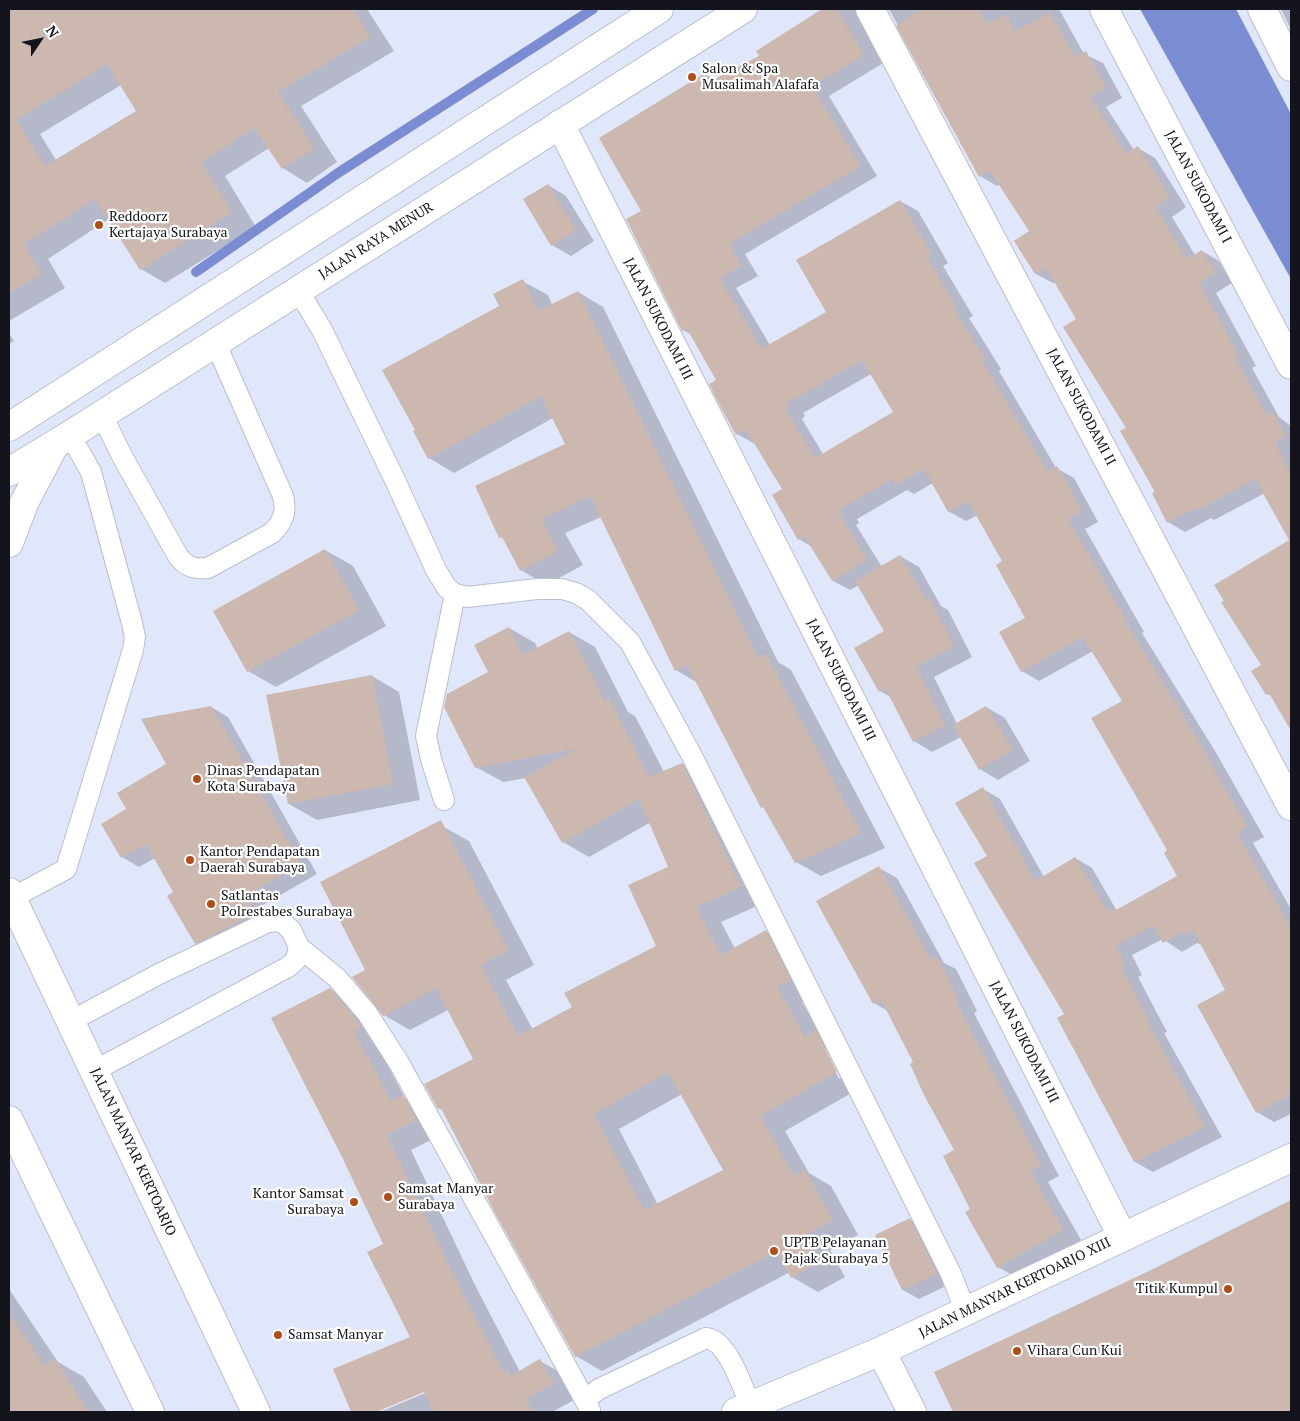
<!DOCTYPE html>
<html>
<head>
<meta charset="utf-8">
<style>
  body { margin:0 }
  #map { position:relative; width:1300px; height:1421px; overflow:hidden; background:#e1e7fa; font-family:"PT Serif",serif }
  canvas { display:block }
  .frame { position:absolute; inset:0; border:10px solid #14151c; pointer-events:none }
  .north { position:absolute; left:15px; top:15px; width:50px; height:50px; -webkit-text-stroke:4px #fff; paint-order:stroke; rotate:56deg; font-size:14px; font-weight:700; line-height:20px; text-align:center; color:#14151c }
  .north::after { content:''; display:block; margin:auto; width:18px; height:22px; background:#14151c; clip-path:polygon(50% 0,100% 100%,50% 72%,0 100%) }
</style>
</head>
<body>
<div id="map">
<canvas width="1300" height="1421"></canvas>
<div class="frame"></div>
<div class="north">N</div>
</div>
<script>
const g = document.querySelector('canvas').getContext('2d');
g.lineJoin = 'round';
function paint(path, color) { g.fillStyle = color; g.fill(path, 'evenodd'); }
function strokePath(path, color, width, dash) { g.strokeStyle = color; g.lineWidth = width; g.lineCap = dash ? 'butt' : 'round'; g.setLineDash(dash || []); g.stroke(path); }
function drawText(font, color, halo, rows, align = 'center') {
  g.font = font + ' "PT Serif",serif'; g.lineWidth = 4.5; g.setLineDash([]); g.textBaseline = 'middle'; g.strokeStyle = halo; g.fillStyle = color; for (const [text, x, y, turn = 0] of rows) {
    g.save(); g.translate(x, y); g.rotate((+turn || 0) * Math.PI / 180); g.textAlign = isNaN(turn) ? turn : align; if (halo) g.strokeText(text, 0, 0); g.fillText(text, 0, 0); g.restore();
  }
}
paint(new Path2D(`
  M 1140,9 L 1236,9 L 1291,114 L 1291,279 Z`), '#7b8dd2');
paint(new Path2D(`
  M 9,9 L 367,9 L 394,51 L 301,106 L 337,162 L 307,183 L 283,168 L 269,148 L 225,176 L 256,227 L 165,283 L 141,269 L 109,219 L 48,259 L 65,288 L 9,321 L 9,18 L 12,16 ZM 121,85 L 137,112 L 56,160 L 40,134 Z
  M 826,9 L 876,9 L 890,59 L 829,96 L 877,176 L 745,254 L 758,276 L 736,288 L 770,345 L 827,313 L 900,201 L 918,211 L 948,263 L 943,266 L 973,316 L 969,318 L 1001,369 L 999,371 L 1056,468 L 1074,478 L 1098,522 L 1085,529 L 1144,632 L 1142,633 L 1215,751 L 1264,837 L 1253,843 L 1291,909 L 1291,1114 L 1274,1122 L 1257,1112 L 1227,990 L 1202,945 L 1197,943 L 1182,952 L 1163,939 L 1132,955 L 1142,975 L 1138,977 L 1167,1032 L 1164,1033 L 1222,1137 L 1153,1172 L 1135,1162 L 1059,1018 L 1066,1015 L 989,856 L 983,789 L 1000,799 L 1044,877 L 1075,858 L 1092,868 L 1117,911 L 1179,877 L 1124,701 L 1093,651 L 1039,681 L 1022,671 L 1027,618 L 1004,562 L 978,515 L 966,521 L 948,511 L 933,483 L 914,494 L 907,490 L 857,519 L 859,523 L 856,525 L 882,567 L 900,556 L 919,567 L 941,606 L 948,610 L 972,657 L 934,677 L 957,724 L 986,707 L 1005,718 L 1030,761 L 998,780 L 980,769 L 961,737 L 932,752 L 914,741 L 892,698 L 880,691 L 886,632 L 859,585 L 850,590 L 833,581 L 812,547 L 799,539 L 783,490 L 755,444 L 737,434 L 718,380 L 692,335 L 683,330 L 643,212 L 706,75 L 715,80 L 761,57 L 757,51 ZM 871,374 L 895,413 L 823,454 L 802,419 L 805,416 L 803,413 Z
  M 889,9 L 1059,9 L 1084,54 L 1103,63 L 1122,98 L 1106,107 L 1134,150 L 1138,148 L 1155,158 L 1186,207 L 1172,217 L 1195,255 L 1202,251 L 1219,261 L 1232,283 L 1216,293 L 1256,366 L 1252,368 L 1279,417 L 1291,426 L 1291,724 L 1273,697 L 1267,694 L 1262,666 L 1290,539 L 1265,493 L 1214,520 L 1211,518 L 1185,532 L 1168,522 L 1078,320 L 1056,282 L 1053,283 L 1036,274 L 1031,232 L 1000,184 L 997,186 L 980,176 Z
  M 1281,9 L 1291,9 L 1291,30 Z
  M 548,185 L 566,196 L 594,241 L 571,256 L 552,245 Z
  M 522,281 L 548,295 L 552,305 L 578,292 L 603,307 L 778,662 L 791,670 L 885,848 L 821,876 L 796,862 L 766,809 L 762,807 L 698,683 L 676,670 L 601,517 L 565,533 L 583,565 L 546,585 L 521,570 L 505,539 L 500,537 L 566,445 L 553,418 L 454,473 L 429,458 L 501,306 Z
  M 9,333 L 14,341 L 9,344 Z
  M 325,550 L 353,566 L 386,626 L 276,687 L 248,671 L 215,612 Z
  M 509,628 L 535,643 L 538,649 L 569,632 L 595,647 L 628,712 L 635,716 L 664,772 L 682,764 L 708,779 L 766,902 L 721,922 L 735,949 L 766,931 L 792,946 L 816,995 L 802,1002 L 820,1034 L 862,1087 L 785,1131 L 809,1173 L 831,1186 L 858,1235 L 830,1250 L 845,1277 L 818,1292 L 792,1277 L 790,1272 L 602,1371 L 576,1356 L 444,1111 L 439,1108 L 475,1060 L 448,1010 L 410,1030 L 384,1015 L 367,970 L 442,826 L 469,841 L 534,965 L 506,980 L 533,1030 L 574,1008 L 657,946 L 670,867 L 651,822 L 589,857 L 563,842 L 526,778 L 503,782 L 476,767 L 490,673 ZM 823,1047 L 825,1047 L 841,1078 L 839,1079 ZM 682,1094 L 725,1171 L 658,1205 L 619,1129 Z
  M 372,676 L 399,692 L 420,800 L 317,820 L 289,804 Z
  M 211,707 L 228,717 L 317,874 L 261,906 L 271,923 L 213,953 L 196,943 L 175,893 L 155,858 L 139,867 L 122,857 L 128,810 L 168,765 Z
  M 879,868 L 897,878 L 944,963 L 956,969 L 977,1011 L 974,1013 L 1059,1176 L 1048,1182 L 1081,1240 L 1017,1278 L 998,1267 L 971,1210 L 956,1151 L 915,1062 L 888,1011 L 874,1003 Z
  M 330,989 L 355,1004 L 405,1098 L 428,1111 L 441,1135 L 411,1150 L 474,1283 L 520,1372 L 540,1361 L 565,1375 L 578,1398 L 552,1412 L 380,1412 L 430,1391 L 429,1389 L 373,1412 L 353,1412 L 335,1369 L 412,1338 L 384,1245 Z
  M 1291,1201 L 1291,1412 L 955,1412 L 936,1372 L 1170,1262 Z
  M 910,1219 L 925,1228 L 952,1283 L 919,1299 L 903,1290 L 877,1235 Z
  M 9,1289 L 58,1362 L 84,1377 L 107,1412 L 9,1412 Z`), '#0003');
strokePath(new Path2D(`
  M 196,272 L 338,173 L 593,9`), '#7b8dd2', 10);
paint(new Path2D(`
  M 9,9 L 353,9 L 370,37 L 278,92 L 314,148 L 282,169 L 254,128 L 201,162 L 232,212 L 140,270 L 95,199 L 24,244 L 41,274 L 9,293 ZM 107,64 L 136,111 L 45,166 L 16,120 Z
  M 822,9 L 837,9 L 864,55 L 812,86 L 860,166 L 729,244 L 741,266 L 720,278 L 761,349 L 826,312 L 796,260 L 900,200 L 931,253 L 926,256 L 956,306 L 953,308 L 985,359 L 982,361 L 1048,472 L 1057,466 L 1082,511 L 1068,519 L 1127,622 L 1126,623 L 1198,740 L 1247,827 L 1237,833 L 1291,928 L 1291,1094 L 1256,1113 L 1197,1005 L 1225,990 L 1193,930 L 1183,936 L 1181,932 L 1163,943 L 1154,925 L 1116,945 L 1125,965 L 1121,967 L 1150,1022 L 1148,1023 L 1205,1127 L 1134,1162 L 1057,1018 L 1064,1014 L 974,863 L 987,856 L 955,803 L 983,787 L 1035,881 L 1075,857 L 1108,912 L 1115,908 L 1116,910 L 1177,876 L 1164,853 L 1167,850 L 1091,718 L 1122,701 L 1083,637 L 1021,672 L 999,632 L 1025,618 L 996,565 L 1002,561 L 968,501 L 948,512 L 924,469 L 896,485 L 892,479 L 840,509 L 842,513 L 840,515 L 867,560 L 832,581 L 804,536 L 798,540 L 772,495 L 782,489 L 746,430 L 736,435 L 719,404 L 709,384 L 716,380 L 687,329 L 682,331 L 626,219 L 641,211 L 599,138 L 705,73 L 711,81 L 759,56 L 756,51 ZM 862,360 L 893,412 L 815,458 L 785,408 L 789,406 L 787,403 Z
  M 922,9 L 978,9 L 988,24 L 1005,14 L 1016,31 L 1050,12 L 1075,57 L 1086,51 L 1106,88 L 1090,96 L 1126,154 L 1138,146 L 1170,197 L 1155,207 L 1187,259 L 1202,250 L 1216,272 L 1199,283 L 1239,356 L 1235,358 L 1267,415 L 1273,412 L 1286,436 L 1275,442 L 1291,474 L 1291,731 L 1269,693 L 1266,695 L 1251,671 L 1261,665 L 1221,602 L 1224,601 L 1214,585 L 1289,540 L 1255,479 L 1196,511 L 1194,508 L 1167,523 L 1152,493 L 1155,492 L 1120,431 L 1126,428 L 1063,327 L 1076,319 L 1046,268 L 1035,274 L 1014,241 L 1029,231 L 990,171 L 979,177 L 896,26 Z
  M 548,184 L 576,230 L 551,246 L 523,199 Z
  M 523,279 L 538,311 L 578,291 L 758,658 L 766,654 L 861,833 L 795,863 L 763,807 L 761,808 L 687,665 L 675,671 L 590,496 L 541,519 L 558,551 L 520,571 L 502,537 L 499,538 L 475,486 L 565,444 L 541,396 L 428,459 L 413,431 L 415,430 L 382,370 L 499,306 L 493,294 Z
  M 325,549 L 359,610 L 247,672 L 213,611 Z
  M 900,555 L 926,600 L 930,598 L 954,646 L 916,667 L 945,725 L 913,742 L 885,688 L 879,692 L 854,648 L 884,631 L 855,581 Z
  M 509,627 L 523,655 L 569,631 L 605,701 L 609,699 L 649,777 L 682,763 L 741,887 L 696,907 L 721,955 L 766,930 L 791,980 L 777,987 L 805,1037 L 816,1030 L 837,1072 L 760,1116 L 794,1176 L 805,1170 L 833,1220 L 805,1235 L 819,1262 L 791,1278 L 777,1251 L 575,1357 L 495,1213 L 441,1108 L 438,1109 L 424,1084 L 473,1059 L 436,988 L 383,1016 L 352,977 L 365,970 L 320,882 L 441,820 L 508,950 L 481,965 L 518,1036 L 572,1007 L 564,993 L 656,946 L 628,885 L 668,867 L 639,799 L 562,843 L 524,777 L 579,748 L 475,768 L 444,707 L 447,694 L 488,672 L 474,645 ZM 668,1072 L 723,1170 L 644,1210 L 594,1114 Z
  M 372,675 L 393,784 L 288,804 L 266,695 Z
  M 211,706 L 301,864 L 245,896 L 255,913 L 195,944 L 167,896 L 173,892 L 146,844 L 121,858 L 101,824 L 126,809 L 117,793 L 166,764 L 141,719 Z
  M 986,706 L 1013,750 L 979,770 L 953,725 Z
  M 879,866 L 931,960 L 937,957 L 959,1000 L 956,1002 L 1041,1165 L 1030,1171 L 1063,1230 L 997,1268 L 965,1212 L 970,1209 L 943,1156 L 954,1150 L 924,1095 L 910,1064 L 913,1062 L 881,1000 L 873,1004 L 816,901 Z
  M 330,988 L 362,1027 L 354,1031 L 391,1101 L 403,1095 L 417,1120 L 387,1135 L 450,1268 L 503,1372 L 507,1370 L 510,1376 L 540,1359 L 554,1383 L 526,1399 L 531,1412 L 434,1412 L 424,1392 L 376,1412 L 351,1412 L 333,1369 L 410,1337 L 367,1252 L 383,1244 L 342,1157 L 271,1018 Z
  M 1291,1200 L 1291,1412 L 953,1412 L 934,1372 L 1149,1271 Z
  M 910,1218 L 937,1274 L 902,1290 L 875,1235 Z
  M 9,1314 L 44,1366 L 55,1359 L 89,1412 L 9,1412 Z`), '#ccb8af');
const service = new Path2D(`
  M 298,290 L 322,330 L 395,480 L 436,570 L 447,588 L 455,594 L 467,597 L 537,589 L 562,589 L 576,593 L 588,600 L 630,642 L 692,756 L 951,1274 L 966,1312
  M 102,415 L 122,456 L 178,556 C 187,568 195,569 208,568 L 272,533 C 283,522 287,512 283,496 L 215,342
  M 444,800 L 431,759 L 426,736 L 455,594
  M 12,898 L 66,869 L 133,650 L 135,637 L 132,623 L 91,472 L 70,435
  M 299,947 L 337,978 L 367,1013 L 399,1063 L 585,1400
  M 71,1021 L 159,974 L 268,922 L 281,921 L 291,930 L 299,947 L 296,960 L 288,967 L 94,1071
  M 590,1410 L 585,1400 L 599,1389 L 706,1338 C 728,1340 742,1387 751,1406`);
const minor = new Path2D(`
  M 870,9 L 1291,806
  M 1104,9 L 1291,365
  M 1262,9 L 1291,67
  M 560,124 L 1122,1236
  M 881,1351 L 912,1412
  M 736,1412 L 881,1351 L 1291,1158`);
const primary = new Path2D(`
  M 9,427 L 659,9
  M 9,472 L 70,435 L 743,9
  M 9,543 L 24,503 L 55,444
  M 9,892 L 256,1412
  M 9,1120 L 150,1412`);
strokePath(service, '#b9bed0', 22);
strokePath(minor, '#b9bed0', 30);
strokePath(primary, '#b9bed0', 30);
strokePath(service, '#fff', 20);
strokePath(minor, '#fff', 28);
strokePath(primary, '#fff', 28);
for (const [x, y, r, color] of [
  [692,77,5,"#b14d19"],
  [99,225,5,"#b14d19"],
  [197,779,5,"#b14d19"],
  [190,860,5,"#b14d19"],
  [211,904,5,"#b14d19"],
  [388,1197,5,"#b14d19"],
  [354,1202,5,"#b14d19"],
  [774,1251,5,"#b14d19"],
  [1228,1289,5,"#b14d19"],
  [278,1335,5,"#b14d19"],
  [1017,1351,5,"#b14d19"]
]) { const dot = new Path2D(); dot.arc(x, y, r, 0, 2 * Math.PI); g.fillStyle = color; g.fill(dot); strokePath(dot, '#fff', 2); }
drawText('14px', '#14151c', '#fff', [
  ["Salon & Spa",702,69],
  ["Musalimah Alafafa",702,85],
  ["Reddoorz",109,217],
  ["Kertajaya Surabaya",109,233],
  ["Dinas Pendapatan",207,771],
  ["Kota Surabaya",207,787],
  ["Kantor Pendapatan",200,852],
  ["Daerah Surabaya",200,868],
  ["Satlantas",221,896],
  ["Polrestabes Surabaya",221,912],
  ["Samsat Manyar",398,1189],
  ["Surabaya",398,1205],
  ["Kantor Samsat",344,1194,"right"],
  ["Surabaya",344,1210,"right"],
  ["UPTB Pelayanan",784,1243],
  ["Pajak Surabaya 5",784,1259],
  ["Titik Kumpul",1218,1289,"right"],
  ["Samsat Manyar",288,1335],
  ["Vihara Cun Kui",1027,1351]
], 'left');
drawText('14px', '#14151c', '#fff', [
  ["JALAN SUKODAMI I",1198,187,62],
  ["JALAN RAYA MENUR",376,241,-32],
  ["JALAN SUKODAMI III",658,319,63],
  ["JALAN SUKODAMI II",1081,407,62],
  ["JALAN SUKODAMI III",841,680,63],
  ["JALAN SUKODAMI III",1024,1042,63],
  ["JALAN MANYAR KERTOARJO",133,1152,65],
  ["JALAN MANYAR KERTOARJO XIII",1015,1288,-26]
]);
</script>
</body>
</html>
